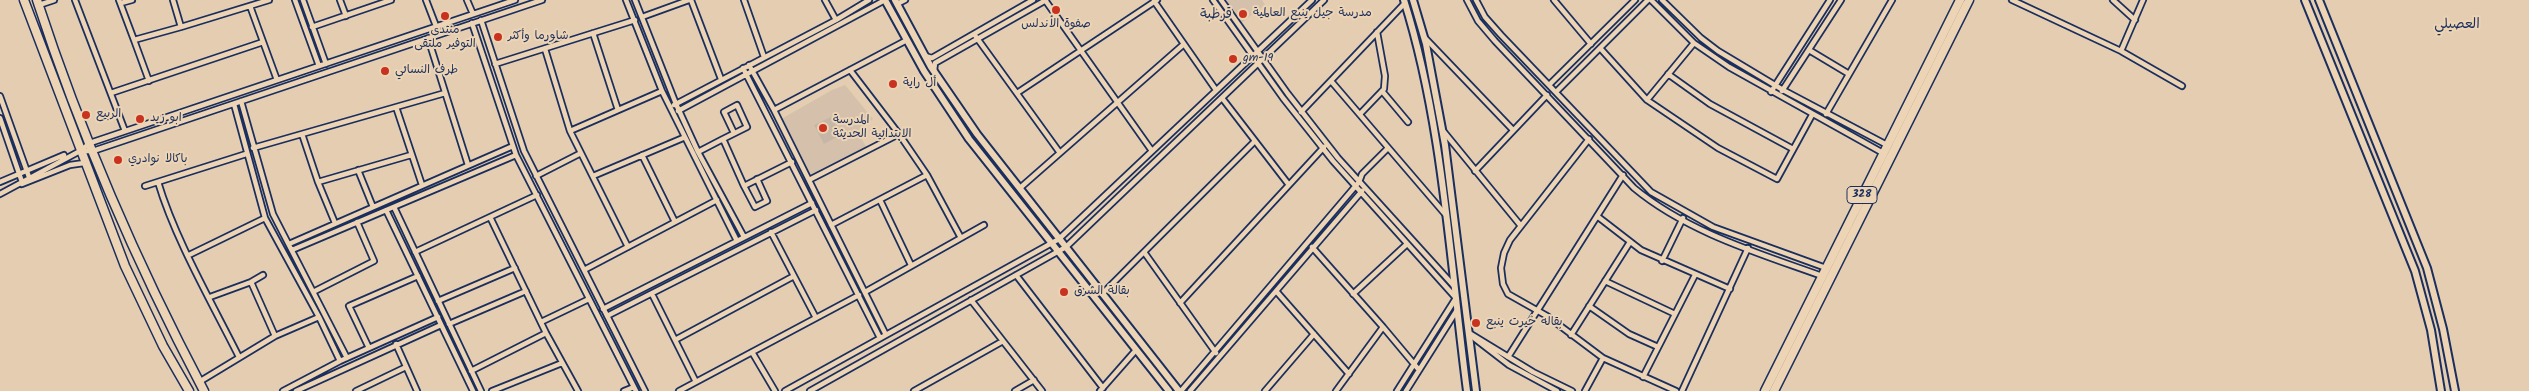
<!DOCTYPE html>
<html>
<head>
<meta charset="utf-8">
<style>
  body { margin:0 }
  canvas { display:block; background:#e4cdb1 }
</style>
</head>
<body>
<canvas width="2529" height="391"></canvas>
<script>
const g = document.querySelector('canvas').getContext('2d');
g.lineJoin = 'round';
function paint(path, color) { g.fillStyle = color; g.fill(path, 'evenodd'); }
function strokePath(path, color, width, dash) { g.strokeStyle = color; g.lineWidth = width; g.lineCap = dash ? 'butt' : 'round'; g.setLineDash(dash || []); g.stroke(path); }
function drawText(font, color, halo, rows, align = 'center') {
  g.font = font + ' Kalam,"Playpen Sans Arabic",sans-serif'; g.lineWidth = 4; g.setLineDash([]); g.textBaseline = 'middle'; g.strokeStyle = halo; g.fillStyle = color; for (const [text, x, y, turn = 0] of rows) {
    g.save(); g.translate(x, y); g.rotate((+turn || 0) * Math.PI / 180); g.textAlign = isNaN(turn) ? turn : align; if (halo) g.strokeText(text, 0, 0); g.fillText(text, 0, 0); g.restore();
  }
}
paint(new Path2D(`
  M 1228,0 L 1262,0 L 1265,5 L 1240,24 L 1224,2 Z
  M 845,85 L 873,119 L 857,131 L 867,148 L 811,175 L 803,160 L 801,161 L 781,122 L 783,118 L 832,90 Z`), '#d5c1ab');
paint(new Path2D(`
  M 831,117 L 841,135 L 824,144 L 814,125 Z`), '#c6b6a5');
const street = new Path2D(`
  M 75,0 L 125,131
  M 119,0 L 134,40 L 181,27
  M 173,0 L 181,27 L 269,0
  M 295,0 L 319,66
  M 303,0 L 326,64
  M 340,0 L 346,16
  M 426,0 L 436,26
  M 467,0 L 473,14
  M 515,0 L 90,143 L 80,151 L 93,151 L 542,0
  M 626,0 L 662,91 L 737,241
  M 635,0 L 676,104 L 698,152 L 744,237
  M 691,0 L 721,79
  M 744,0 L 764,57
  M 825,0 L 836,20
  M 1045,0 L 1152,151
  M 1213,0 L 1283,98 L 1333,161 L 1456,298 L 1397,391
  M 1221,0 L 1288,94 L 1338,158 L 1454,286
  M 1467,0 L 1478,21 L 1495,41 L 1634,188 C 1687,232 1758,253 1822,276
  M 1476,0 L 1485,17 L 1501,35 L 1651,192 L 1713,227 L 1826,268
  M 1554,0 L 1591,44
  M 1651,0 L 1694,43 L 1729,67 L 1883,153
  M 1662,0 L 1701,38 L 1718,51 L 1783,90 L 1887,145
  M 2012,0 L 2121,51 L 2182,86
  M 2113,0 L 2135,20
  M 1154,1 L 1216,90
  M 121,3 L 132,0
  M 897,4 L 905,0
  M 39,5 L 54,0
  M 250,6 L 277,80
  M 642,17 L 689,0
  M 481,20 L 524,151 L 645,391
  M 472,23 L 516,155 L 636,391
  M 312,27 L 391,0
  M 593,33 L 618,110
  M 974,34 L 1060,153
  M 428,38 L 468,165
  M 1426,39 L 1513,130
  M 134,40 L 149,81
  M 1600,48 L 1647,100 L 1718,148 L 1777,179 L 1812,115
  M 545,49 L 570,131 L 628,247
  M 1809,50 L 1849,74
  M 2121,51 L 2143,0
  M 925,56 L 932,58 L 1033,0
  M 495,64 L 635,20
  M 749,65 L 774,110 L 886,335
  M 743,68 L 880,338
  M 850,70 L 899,134 L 927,175 L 961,238
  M 934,71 L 935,63 L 1046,0
  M 1668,74 L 1710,104 L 1793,149
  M 1331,81 L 1445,214
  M 1549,85 L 1635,0
  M 1382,91 L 1408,122
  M 1782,91 L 1841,0
  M 1556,92 L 1648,0
  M 1771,92 L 1830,0
  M 111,93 L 263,42
  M 1017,93 L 1157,0
  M 0,96 L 29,177
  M 1222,98 L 1289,185
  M 1647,100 L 1694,43
  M 241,101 L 273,214 L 347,358
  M 234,104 L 265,218 L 319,317 L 340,361
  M 674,105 L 836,20 L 869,0
  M 396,107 L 422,185
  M 774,110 L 907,40
  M 678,111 L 885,0
  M 1301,112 L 1405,3
  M 1360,114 L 1384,89 L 1385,76 L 1377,32
  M 1826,114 L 1892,0
  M 0,118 L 22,182
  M 570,131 L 662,91
  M 1444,132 L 1521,226
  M 734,133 L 724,112 L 737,105 L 747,127 L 723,139 L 744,186 L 792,162
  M 302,134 L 318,182 L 335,223
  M 1589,139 L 1510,240 L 1504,253 L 1501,268 L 1503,284 L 1508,294 L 1547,316 L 1603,358 L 1676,391
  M 253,148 L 445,93
  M 698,152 L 723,139
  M 642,155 L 675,222
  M 358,170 L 373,207
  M 1475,171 L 1547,95
  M 536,176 L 581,153
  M 593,176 L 683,138
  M 809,180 L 899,134
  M 0,182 L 64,155
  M 158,182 C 175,239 212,303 239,357
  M 318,182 L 411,155
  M 22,184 L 70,165 L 84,163
  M 145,186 L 246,154
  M 744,186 L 755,207 L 767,201 L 757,179
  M 1020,188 L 1184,44
  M 0,194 L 80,151
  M 880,200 L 911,265
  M 394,207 L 481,391
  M 386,210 L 473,391
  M 1597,216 L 1641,250 L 1730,289
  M 490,217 L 546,333 L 578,391
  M 831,225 L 927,175
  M 771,232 L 816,318
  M 289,244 L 513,146
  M 1312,247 L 1383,327 L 1336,391
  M 292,250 L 516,155
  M 415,252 L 537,195
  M 1144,252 L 1216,353
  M 189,255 L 265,218
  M 1662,261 L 1683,218
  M 584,270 L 717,200
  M 1016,275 L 1103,388
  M 1605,281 L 1675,314
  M 1276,291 L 1349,374
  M 313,292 L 374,261 L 357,222
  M 865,292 L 984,225
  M 652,294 L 696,382
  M 1102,294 L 1255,141
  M 1353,294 L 1407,244
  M 210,297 L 251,282 L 263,275
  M 971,300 L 1042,391
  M 438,301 L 515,268
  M 1180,303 L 1324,147
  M 1589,306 L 1629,334 L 1658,347
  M 603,309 L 812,203
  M 607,316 L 816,210
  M 541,322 L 589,299
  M 449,324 L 526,291
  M 1383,327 L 1419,370
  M 1469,333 L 1533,372 L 1572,391
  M 1571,335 L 1630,242
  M 275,336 L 319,317
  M 1474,338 L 1509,365 L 1557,391
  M 675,340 L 794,276
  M 396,344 L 417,391
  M 369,348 L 349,306 L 418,276
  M 752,352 L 775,391
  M 1508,357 L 1623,175
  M 471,371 L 546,333
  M 1643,377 L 1695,275
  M 199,382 L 275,336 L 251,282
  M 283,391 L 340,361 L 438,317
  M 296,391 L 441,325
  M 356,391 L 406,367
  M 492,391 L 562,363
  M 624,391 L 634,387
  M 679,391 L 859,295
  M 785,391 L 1059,239 L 1312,0
  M 810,391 L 1066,247 L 1324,0
  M 914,391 L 1003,341
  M 1015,391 L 1034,380
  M 1100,391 L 1136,350
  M 1181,391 L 1359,182 L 1362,174 L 1388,148
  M 1190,391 L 1362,191
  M 1265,391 L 1314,334
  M 1406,391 L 1457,310
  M 1585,391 L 1603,358
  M 1682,391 L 1748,248`);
const secondary = new Path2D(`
  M 885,0 L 924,71 L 969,139 L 1169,391
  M 895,0 L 931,67 L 977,134 L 1179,391
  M 1404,0 C 1443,123 1450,263 1467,391
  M 1413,0 L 1426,44 L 1445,145 L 1476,391
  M 2305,0 L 2415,271 L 2431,330 L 2441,391
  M 2319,0 L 2427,268 L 2443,329 L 2455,391`);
const primary = new Path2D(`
  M 24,0 L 125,266 L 163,346 L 189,391
  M 37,0 C 81,135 138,266 204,391
  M 1765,391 L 1960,0
  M 1774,391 L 1969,0`);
strokePath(street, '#1b2f5e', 8);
strokePath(secondary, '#1b2f5e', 10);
strokePath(primary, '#1b2f5e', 11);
strokePath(street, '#ecd4b4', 4.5);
strokePath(secondary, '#ecd4b4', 6);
strokePath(primary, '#ecd4b4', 8);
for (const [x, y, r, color] of [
  [1056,10,5,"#c8321e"],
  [1243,14,5,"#c8321e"],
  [445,16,5,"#c8321e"],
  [498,37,5,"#c8321e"],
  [1233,59,5,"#c8321e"],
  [385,71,5,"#c8321e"],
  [893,84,5,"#c8321e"],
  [86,115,5,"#c8321e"],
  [140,119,5,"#c8321e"],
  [823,128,5,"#c8321e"],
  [118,160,5,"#c8321e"],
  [1064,292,5,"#c8321e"],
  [1476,323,5,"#c8321e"]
]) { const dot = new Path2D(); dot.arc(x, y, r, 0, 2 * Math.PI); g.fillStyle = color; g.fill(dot); strokePath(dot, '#ecd4b4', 2); }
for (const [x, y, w] of [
  [1862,195,30]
]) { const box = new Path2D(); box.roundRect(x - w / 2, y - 8.5, w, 17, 4); g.fillStyle = '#ecd4b4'; g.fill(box); strokePath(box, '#1b2f5e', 1); }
drawText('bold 11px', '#1b2f5e', null, [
  ["328",1862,195]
]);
drawText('12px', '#1b2f5e', '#ecd4b4', [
  ["مدرسة جيل ينبع العالمية",1253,14],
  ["صفوة الأندلس",1056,25,"center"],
  ["منتدى",445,31,"center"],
  ["التوفير ملتقى",445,45,"center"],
  ["شاورما وأكثر",508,37],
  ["gm-19",1243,59],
  ["طرف النسائي",395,71],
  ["أل راية",903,84],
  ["الربيع",96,115],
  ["ابو زيد",150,119],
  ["المدرسة",833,121],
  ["الابتدائية الحديثة",833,135],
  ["باكالا نوادري",128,160],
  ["بقالة الشرق",1074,292],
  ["بقاله خيرت ينبع",1486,323]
], 'left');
drawText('14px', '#1b2f5e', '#ecd4b4', [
  ["قرطبة",1216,16],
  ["العصيلي",2457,26]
]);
</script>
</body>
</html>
